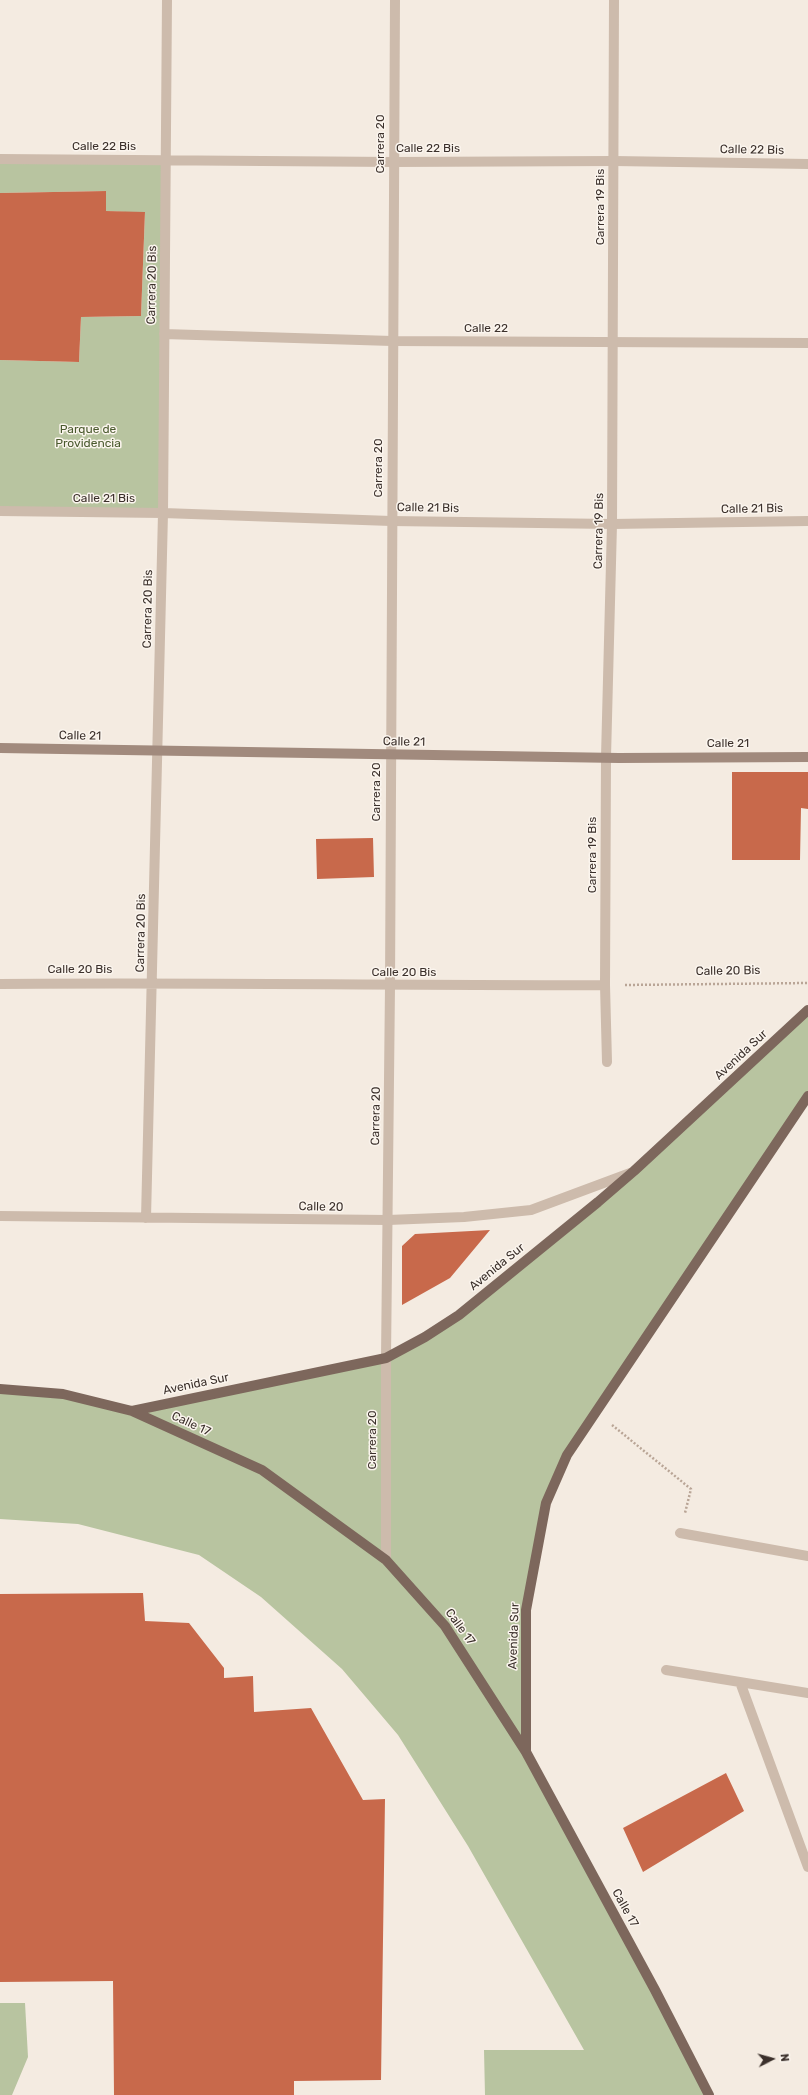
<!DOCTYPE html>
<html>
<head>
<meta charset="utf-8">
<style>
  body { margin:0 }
  #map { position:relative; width:808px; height:2095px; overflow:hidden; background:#f4ebe1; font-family:Rubik,sans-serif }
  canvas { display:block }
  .north { position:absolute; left:752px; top:2039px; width:40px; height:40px; -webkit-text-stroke:3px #fbf5ee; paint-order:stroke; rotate:84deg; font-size:11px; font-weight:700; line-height:16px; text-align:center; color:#3b302b }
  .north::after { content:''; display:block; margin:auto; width:14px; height:18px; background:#3b302b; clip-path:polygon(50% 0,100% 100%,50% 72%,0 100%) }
</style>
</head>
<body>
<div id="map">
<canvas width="808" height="2095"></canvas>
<div class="north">N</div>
</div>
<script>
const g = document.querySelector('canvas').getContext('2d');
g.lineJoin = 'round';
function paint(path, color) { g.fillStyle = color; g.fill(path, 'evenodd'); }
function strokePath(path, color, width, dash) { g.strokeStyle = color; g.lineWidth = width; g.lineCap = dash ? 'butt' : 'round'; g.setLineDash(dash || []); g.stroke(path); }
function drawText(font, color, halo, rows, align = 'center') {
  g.font = font + ' Rubik,sans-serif'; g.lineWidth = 3; g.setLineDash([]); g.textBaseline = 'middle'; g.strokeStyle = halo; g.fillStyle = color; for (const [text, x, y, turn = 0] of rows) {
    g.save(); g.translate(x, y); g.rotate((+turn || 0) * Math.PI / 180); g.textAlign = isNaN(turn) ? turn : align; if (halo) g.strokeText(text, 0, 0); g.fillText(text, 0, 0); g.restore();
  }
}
paint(new Path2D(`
  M 0,159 L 167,160 L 163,513 L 0,511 L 0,360 L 79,362 L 81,317 L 141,316 L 145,213 L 106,211 L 106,191 L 0,193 Z
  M 808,1010 L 808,1096 L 567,1455 L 546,1503 L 526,1610 L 526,1752 L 709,2095 L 485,2095 L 484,2050 L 584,2050 L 468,1846 L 398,1735 L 342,1669 L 261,1597 L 199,1555 L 78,1524 L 0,1519 L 0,1389 L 63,1394 L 132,1411 L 355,1364 L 425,1337 L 598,1202 Z
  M 0,2003 L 25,2003 L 28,2057 L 12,2095 L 0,2095 Z`), '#b8c4a0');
paint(new Path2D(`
  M 106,191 L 106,211 L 145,212 L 141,316 L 81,317 L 79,362 L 0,360 L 0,193 Z
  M 732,772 L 808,772 L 808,809 L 801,808 L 800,860 L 732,860 Z
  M 373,838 L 374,877 L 317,879 L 316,839 Z
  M 490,1230 L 450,1278 L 402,1305 L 402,1246 L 415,1234 Z
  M 143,1593 L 145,1621 L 189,1623 L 224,1668 L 224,1678 L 253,1676 L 254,1712 L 311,1708 L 363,1800 L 385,1799 L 381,2080 L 294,2081 L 294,2095 L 114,2095 L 113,1981 L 0,1982 L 0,1594 Z
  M 726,1773 L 744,1811 L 643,1872 L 623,1828 Z`), '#c8694b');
strokePath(new Path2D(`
  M 625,985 L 808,983
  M 612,1425 L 691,1489 L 685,1513`), '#b9a596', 2.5, [2, 2]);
strokePath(new Path2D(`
  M 680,1533 L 808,1556
  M 666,1670 L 808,1693
  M 740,1682 L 808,1867`), '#cdbbac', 10);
strokePath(new Path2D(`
  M 0,159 L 394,162 L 614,161 L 808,164
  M 164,334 L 392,341 L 808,343
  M 0,511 L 163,513 L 391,521 L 612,524 L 808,521
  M 606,757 L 605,985 L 607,1062
  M 0,984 C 202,982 403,986 605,985
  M 0,1216 L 388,1220 L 464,1217 L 531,1210 L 633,1172
  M 146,1218 L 163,513 L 167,0`), '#cdbbac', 10);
strokePath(new Path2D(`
  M 606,757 L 612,524 L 614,0
  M 386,1560 L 386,1358 L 390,986 L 395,0`), '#cdbbac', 10);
strokePath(new Path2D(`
  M 0,748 L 619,758 L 808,757`), '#a18a7d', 10);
strokePath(new Path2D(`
  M 0,1389 L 63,1394 L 132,1411 L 262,1470 L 386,1560 L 445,1626 L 526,1752 L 655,1990 L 709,2095
  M 132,1411 L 386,1358 L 425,1337 L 459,1315 L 598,1202 L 634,1171 L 808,1010
  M 526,1752 L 526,1610 L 546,1503 L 567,1455 L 808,1096`), '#7d675c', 10);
drawText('12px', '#3b302b', '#fbf5ee', [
  ["Carrera 20",381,144,-90],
  ["Calle 22 Bis",104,147],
  ["Calle 22 Bis",428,149],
  ["Calle 22 Bis",752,150,1],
  ["Carrera 19 Bis",601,207,-90],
  ["Carrera 20 Bis",152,285,-89],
  ["Calle 22",486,329],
  ["Carrera 20",379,468,-90],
  ["Calle 21 Bis",104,499],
  ["Calle 21 Bis",428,508,1],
  ["Calle 21 Bis",752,509,-1],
  ["Carrera 19 Bis",599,531,-89],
  ["Carrera 20 Bis",148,609,-89],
  ["Calle 21",80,736,1],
  ["Calle 21",404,742,1],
  ["Calle 21",728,744],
  ["Carrera 20",377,792,-90],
  ["Carrera 19 Bis",593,855,-90],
  ["Carrera 20 Bis",141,933,-89],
  ["Calle 20 Bis",80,970],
  ["Calle 20 Bis",728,971,-1],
  ["Calle 20 Bis",404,973],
  ["Avenida Sur",741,1055,-43],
  ["Carrera 20",376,1116,-89],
  ["Calle 20",321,1207,1],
  ["Avenida Sur",497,1267,-39],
  ["Avenida Sur",196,1384,-12],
  ["Calle 17",191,1424,25],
  ["Carrera 20",373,1440,-90],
  ["Calle 17",460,1627,54],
  ["Avenida Sur",514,1636,-88],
  ["Calle 17",625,1908,61]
]);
drawText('12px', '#4a5a2e', '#fbf5ee', [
  ["Parque de",88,430],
  ["Providencia",88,444]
]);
</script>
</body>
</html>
